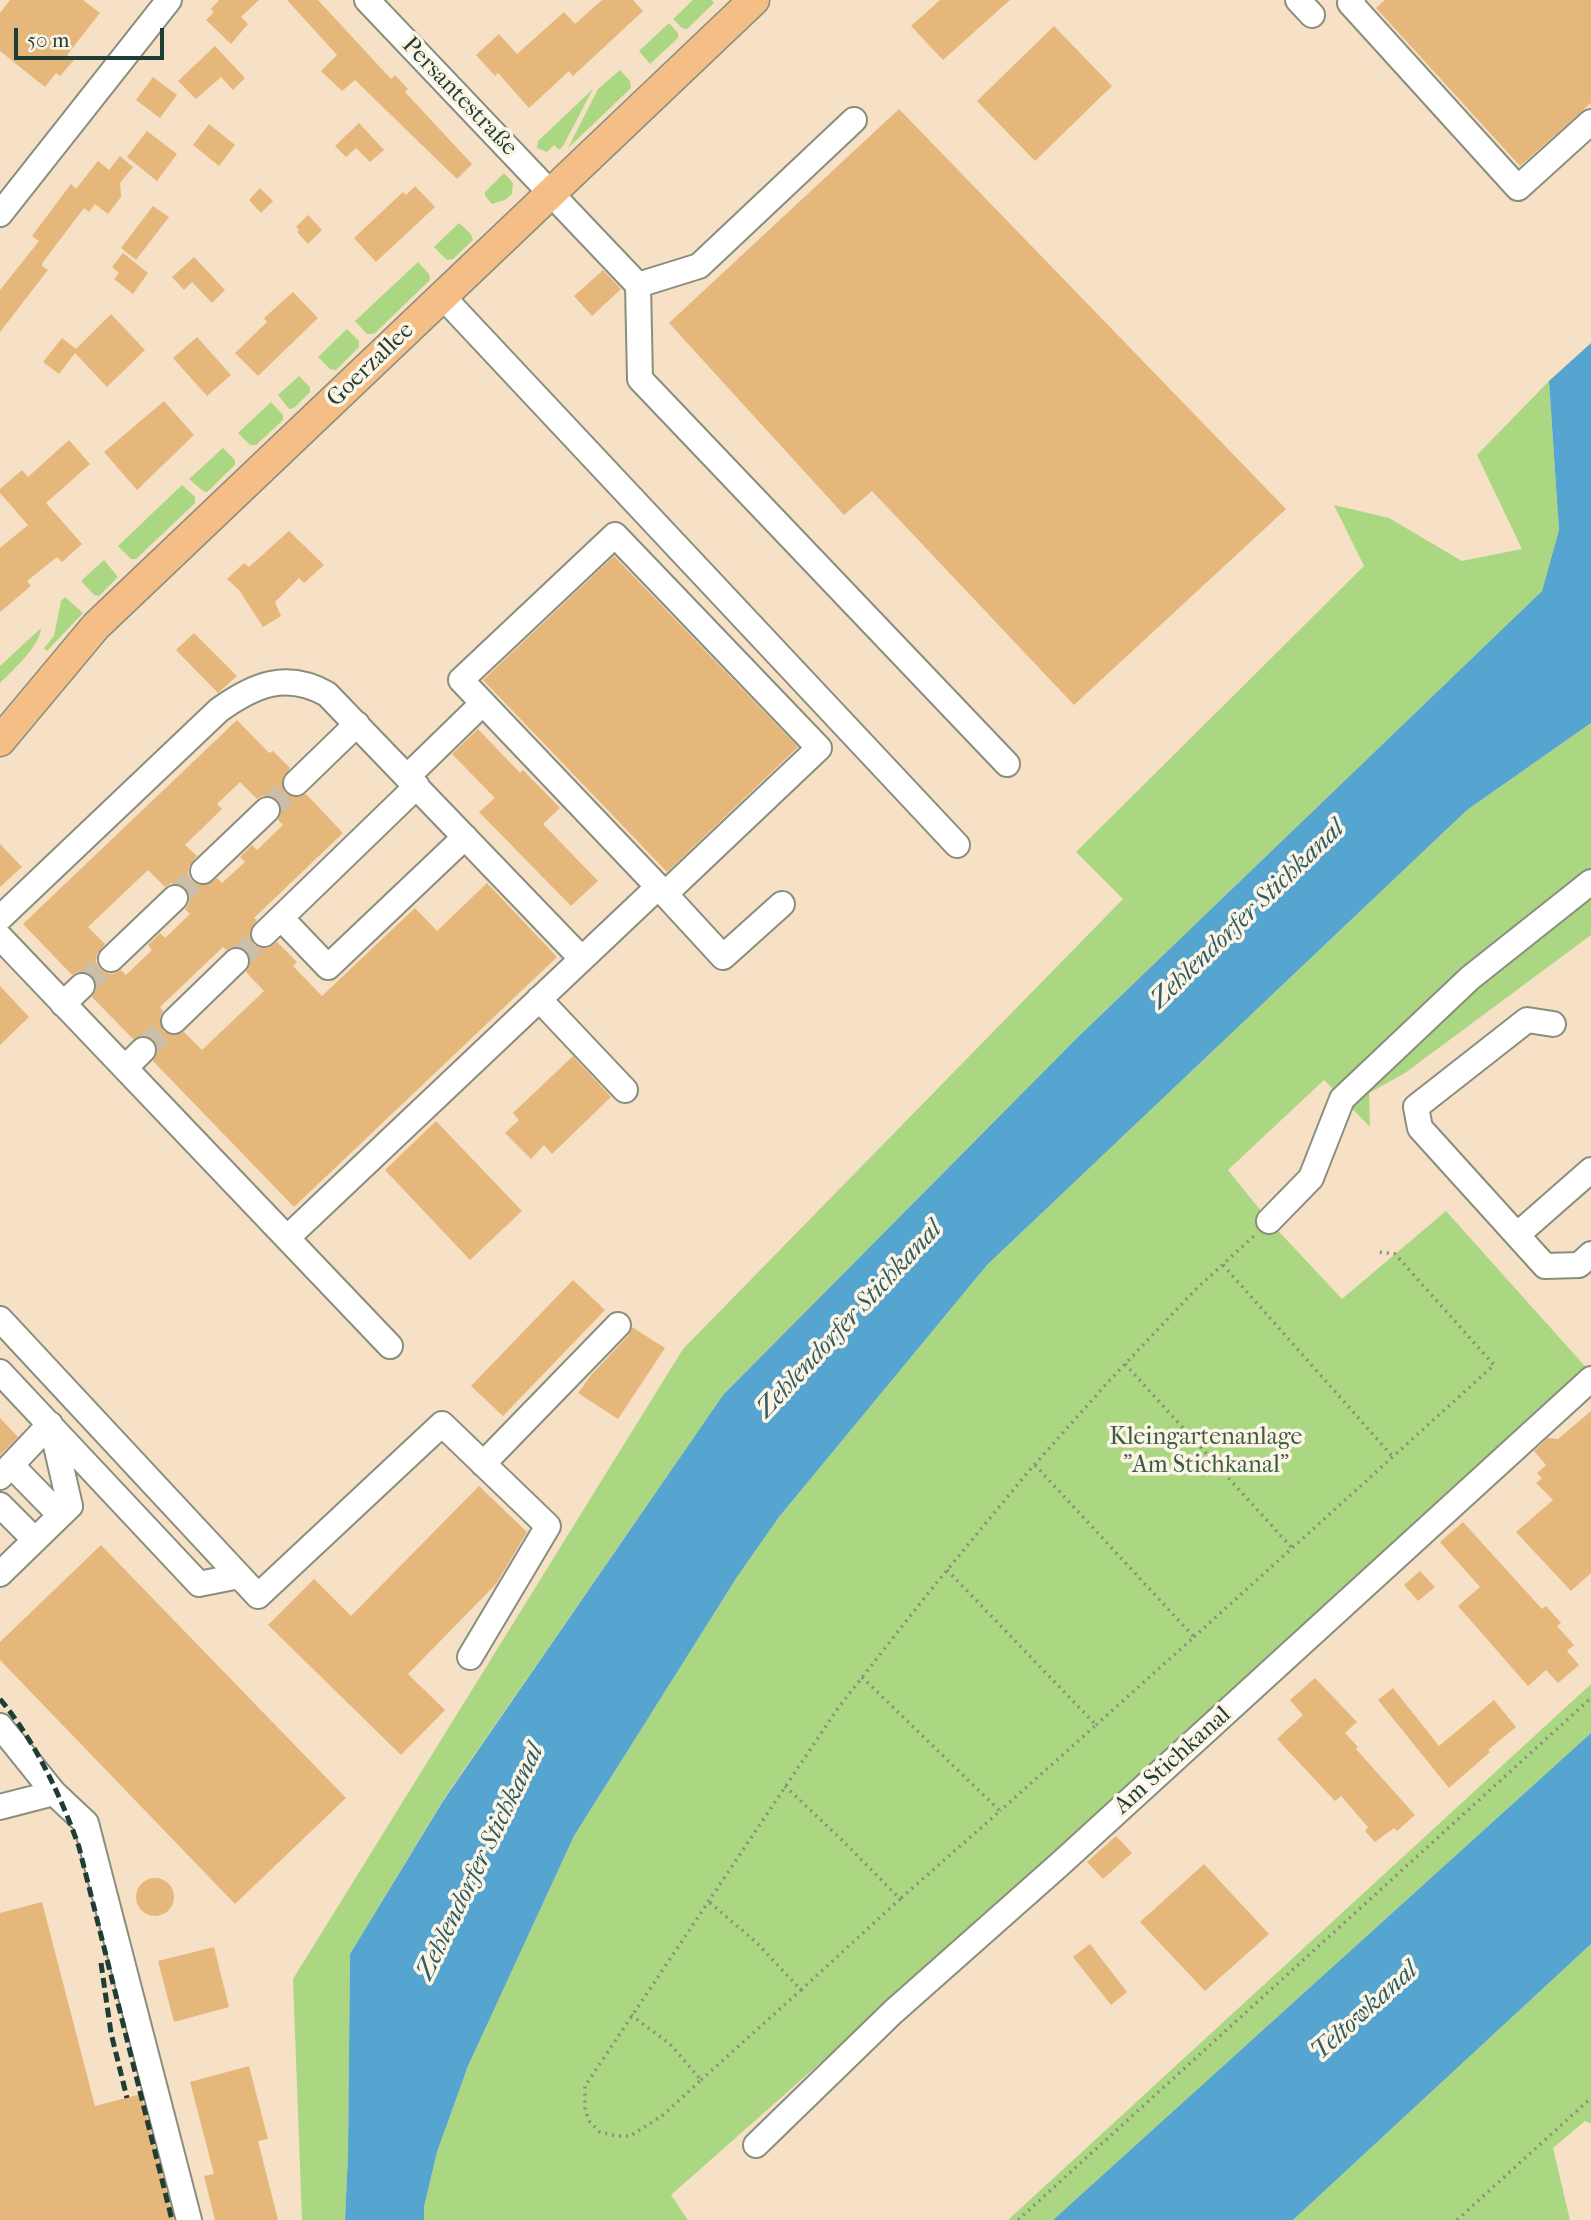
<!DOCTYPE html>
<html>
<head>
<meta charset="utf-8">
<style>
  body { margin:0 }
  #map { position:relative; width:1591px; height:2220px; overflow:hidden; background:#f6e0c6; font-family:"IM FELL French Canon",serif }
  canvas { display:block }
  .scale { position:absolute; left:14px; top:28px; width:150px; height:32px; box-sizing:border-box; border:4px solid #1f3d34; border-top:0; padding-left:9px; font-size:21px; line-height:24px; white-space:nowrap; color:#1f3d34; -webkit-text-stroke:5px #fcf5e5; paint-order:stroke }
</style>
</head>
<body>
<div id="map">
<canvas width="1591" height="2220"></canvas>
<div class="scale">50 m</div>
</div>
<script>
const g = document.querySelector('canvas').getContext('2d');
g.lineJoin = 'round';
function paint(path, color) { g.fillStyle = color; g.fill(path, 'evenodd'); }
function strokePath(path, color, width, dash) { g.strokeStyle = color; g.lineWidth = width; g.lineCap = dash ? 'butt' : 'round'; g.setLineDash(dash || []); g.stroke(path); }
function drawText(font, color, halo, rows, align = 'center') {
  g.font = font + ' "IM FELL French Canon",serif'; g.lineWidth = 7; g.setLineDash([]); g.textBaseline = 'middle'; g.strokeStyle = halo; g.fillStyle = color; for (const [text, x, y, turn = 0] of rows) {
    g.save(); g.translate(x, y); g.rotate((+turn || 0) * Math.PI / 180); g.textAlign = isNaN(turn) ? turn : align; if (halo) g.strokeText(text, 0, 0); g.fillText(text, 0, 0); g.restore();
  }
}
paint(new Path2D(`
  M 693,0 L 712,0 L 714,3 L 687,29 L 682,28 L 673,19 Z
  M 669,23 L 678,33 L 678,38 L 650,64 L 639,51 Z
  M 620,70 L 630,81 L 631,88 L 568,148 L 598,89 Z
  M 593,89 L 563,146 L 559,150 L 554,145 L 547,152 L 537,148 L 538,141 Z
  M 504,173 L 513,183 L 512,194 L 505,200 L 492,204 L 485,196 L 485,192 Z
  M 459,223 L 471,234 L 473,240 L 453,259 L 447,260 L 434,247 Z
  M 418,262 L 429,274 L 430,280 L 374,334 L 367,334 L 355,321 Z
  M 347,329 L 359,341 L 359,347 L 336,370 L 330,369 L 318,357 Z
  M 299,376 L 310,387 L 310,392 L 294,408 L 289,409 L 278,395 Z
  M 1549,381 L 1559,530 L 1542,591 L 1078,1037 L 723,1395 L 443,1800 L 350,1954 L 348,2154 L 345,2220 L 302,2220 L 293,1979 L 683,1349 L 1123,899 L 1076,852 L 1364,566 L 1334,505 L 1389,518 L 1462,561 L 1522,549 L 1477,455 Z
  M 271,402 L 283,415 L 283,420 L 256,445 L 250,445 L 238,433 Z
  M 223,448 L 235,460 L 235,465 L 207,492 L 203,491 L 189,479 Z
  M 182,485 L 195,497 L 195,503 L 136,559 L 131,559 L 118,546 Z
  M 104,560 L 118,577 L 99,596 L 94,595 L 81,581 Z
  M 65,597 L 83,613 L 47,651 L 44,648 L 54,636 L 61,601 Z
  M 41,628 C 41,645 12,671 0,683 L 0,666 Z
  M 1591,723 L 1591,935 L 1405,1073 L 1369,1093 L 1370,1127 L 1324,1080 L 1228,1170 L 1269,1221 L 1342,1299 L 1446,1211 L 1591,1373 L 1357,1588 L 671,2195 L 688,2220 L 424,2220 L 424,2207 L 437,2152 L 468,2066 L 574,1836 L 737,1577 L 779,1517 L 987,1265 L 1467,810 Z
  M 1591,1684 L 1591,1733 L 1053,2220 L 1008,2220 Z
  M 1591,1944 L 1591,2124 L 1585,2121 L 1553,2148 L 1570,2220 L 1293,2220 Z`), '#acd782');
paint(new Path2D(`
  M 1591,343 L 1591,723 L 1467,810 L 987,1265 L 779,1517 L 737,1577 L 574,1836 L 468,2066 L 437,2152 L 424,2207 L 424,2220 L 345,2220 L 348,2154 L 350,1954 L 443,1801 L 723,1395 L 1078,1037 L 1542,591 L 1559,530 L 1549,381 Z
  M 1591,1733 L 1591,1944 L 1293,2220 L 1053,2220 Z`), '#56a5d0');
paint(new Path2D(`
  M 10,0 L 83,0 L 100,13 L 67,55 L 74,60 L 60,76 L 56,73 L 45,87 L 0,51 L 0,13 Z
  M 219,0 L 259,0 L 241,17 L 248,24 L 231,44 L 206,20 L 214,12 L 211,9 Z
  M 287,0 L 318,0 L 391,79 L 395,75 L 408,89 L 405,92 L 472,164 L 457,179 L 355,80 L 342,91 L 321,71 L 337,55 Z
  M 602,0 L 633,0 L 643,11 L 573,76 L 569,71 L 529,108 L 498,73 L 495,76 L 476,55 L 499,34 L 517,54 L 564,12 L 575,24 Z
  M 940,0 L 1010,0 L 943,60 L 911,26 Z
  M 1385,0 L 1591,0 L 1591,103 L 1520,166 L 1376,8 Z
  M 1054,26 L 1112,86 L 1035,161 L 977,101 Z
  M 215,46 L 245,78 L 233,90 L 221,77 L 196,99 L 178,81 Z
  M 153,77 L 177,95 L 160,118 L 136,100 Z
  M 899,109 L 1286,509 L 1074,705 L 872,491 L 844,515 L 669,323 Z
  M 359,123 L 384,150 L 370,162 L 356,148 L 346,157 L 335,146 Z
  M 209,124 L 235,145 L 219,166 L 193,145 Z
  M 147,131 L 177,154 L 157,181 L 127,157 Z
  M 120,156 L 133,167 L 120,183 L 121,197 L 108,214 L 95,204 L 89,212 L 84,208 L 43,262 L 42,266 L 48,270 L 0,332 L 0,290 L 39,241 L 32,236 L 71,184 L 76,189 L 98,161 L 109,170 Z
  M 415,186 L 435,207 L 376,262 L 354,238 L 403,192 L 406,195 Z
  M 260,188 L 273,201 L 261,213 L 249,200 Z
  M 153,206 L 169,217 L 136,260 L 121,248 Z
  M 308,215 L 322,230 L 308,244 L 297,232 L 299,230 L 296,227 Z
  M 123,253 L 148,273 L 133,294 L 114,279 L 119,273 L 112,267 Z
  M 194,257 L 225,290 L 212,303 L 192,282 L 184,290 L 172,277 Z
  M 603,270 L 621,289 L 592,316 L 574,296 Z
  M 293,292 L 318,318 L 258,376 L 235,353 L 267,322 L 264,318 Z
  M 111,314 L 145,350 L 107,387 L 75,353 L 59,374 L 43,362 L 62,338 L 76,349 Z
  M 197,337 L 231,375 L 207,396 L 173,358 Z
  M 164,401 L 194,435 L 137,490 L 104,452 Z
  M 69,440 L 90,464 L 46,503 L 82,544 L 62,562 L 57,557 L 27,581 L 31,586 L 0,612 L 0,548 L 28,525 L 0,493 L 0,489 L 22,470 L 28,477 Z
  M 289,531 L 324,565 L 304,583 L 299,578 L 275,602 L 281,616 L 263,627 L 239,590 L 227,579 L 244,563 L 249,567 Z
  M 614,556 L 798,747 L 667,872 L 483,680 Z
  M 194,633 L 237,676 L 218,693 L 176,650 Z
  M 237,720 L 269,753 L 273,751 L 290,768 L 282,780 L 285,793 L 293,797 L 306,794 L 343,833 L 254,918 L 257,920 L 250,931 L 253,944 L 259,948 L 268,948 L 277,942 L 297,962 L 293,966 L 322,996 L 415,908 L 437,931 L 487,883 L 557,957 L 294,1207 L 153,1061 L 157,1053 L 154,1040 L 146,1036 L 133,1039 L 92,997 L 96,990 L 93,976 L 86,972 L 78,972 L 72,975 L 23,924 ZM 240,782 L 257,799 L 264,795 L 277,799 L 282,807 L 278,820 L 283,825 L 257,850 L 252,845 L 240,857 L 245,862 L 222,883 L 217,878 L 207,885 L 198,885 L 192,881 L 188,874 L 189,866 L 197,856 L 185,845 L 222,809 L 217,804 ZM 148,870 L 165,887 L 172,883 L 185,887 L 190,895 L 189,903 L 185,909 L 190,914 L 165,938 L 160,933 L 148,945 L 152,950 L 126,975 L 121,970 L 114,974 L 106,973 L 100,969 L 96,962 L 97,954 L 105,944 L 88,927 ZM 223,947 L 226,950 L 232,947 L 239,947 L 247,951 L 250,964 L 246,972 L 264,991 L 202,1050 L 184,1032 L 171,1035 L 163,1031 L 160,1018 L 163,1011 L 160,1007 Z
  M 478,729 L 520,773 L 523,770 L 560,808 L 543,824 L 598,881 L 571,906 L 479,812 L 495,798 L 452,754 Z
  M 0,844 L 22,867 L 0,887 Z
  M 0,986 L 29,1017 L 0,1045 Z
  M 573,1056 L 611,1097 L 552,1154 L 544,1145 L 531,1159 L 505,1133 L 519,1120 L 513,1113 Z
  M 436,1121 L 522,1211 L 470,1260 L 385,1170 Z
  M 573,1280 L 605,1310 L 503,1416 L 471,1386 Z
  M 632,1327 L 665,1348 L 618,1419 L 578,1393 L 592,1374 L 629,1335 Z
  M 1591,1411 L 1591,1573 L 1571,1591 L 1516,1532 L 1553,1500 L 1536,1483 L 1542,1478 L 1537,1473 L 1546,1465 L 1534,1451 L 1548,1438 L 1558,1439 Z
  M 0,1418 L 18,1437 L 0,1455 Z
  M 479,1486 L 527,1532 L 496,1584 L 408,1674 L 445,1710 L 401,1755 L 268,1625 L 314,1579 L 351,1616 Z
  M 1463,1522 L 1542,1609 L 1546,1606 L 1561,1623 L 1557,1626 L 1574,1645 L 1567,1651 L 1579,1665 L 1558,1683 L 1546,1670 L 1528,1686 L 1458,1606 L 1480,1587 L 1440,1542 Z
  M 101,1545 L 346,1798 L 235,1904 L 0,1660 L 0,1642 Z
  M 1420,1571 L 1435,1587 L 1418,1601 L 1404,1585 Z
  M 1315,1678 L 1357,1722 L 1345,1733 L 1358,1747 L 1356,1749 L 1415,1815 L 1397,1831 L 1394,1828 L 1375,1842 L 1365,1831 L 1368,1827 L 1341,1796 L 1335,1801 L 1277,1739 L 1303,1715 L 1290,1700 Z
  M 1393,1688 L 1439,1746 L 1494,1700 L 1516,1727 L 1488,1750 L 1490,1752 L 1449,1788 L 1378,1700 Z
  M 1116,1836 L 1132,1853 L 1103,1879 L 1087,1862 Z
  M 1204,1864 L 1269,1934 L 1205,1991 L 1140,1922 Z
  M136 1897a19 19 0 1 1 38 0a19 19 0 1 1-38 0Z
  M 42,1902 L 95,2106 L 141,2094 L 174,2220 L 0,2220 L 0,1913 Z
  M 1090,1944 L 1127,1992 L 1111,2005 L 1073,1957 Z
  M 214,1947 L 229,2007 L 174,2022 L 158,1961 Z
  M 249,2066 L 268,2139 L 258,2141 L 278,2220 L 215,2220 L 204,2176 L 214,2174 L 190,2082 Z`), '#e6b77b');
strokePath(new Path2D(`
  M 267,810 L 296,783
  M 175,898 L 203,871
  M 236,961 L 264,934
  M 82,986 L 111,959
  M 143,1050 L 174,1021`), '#cbbfa9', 24, [24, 12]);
const minor = new Path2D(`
  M 367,0 L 638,285 L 640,379 L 1007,764
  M 1298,0 L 1312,15
  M 1353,0 L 1350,3 L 1518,188 L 1591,122
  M 0,214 L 169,0
  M 638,285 L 699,266 L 854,120
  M 443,297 L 957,845
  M 615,535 L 819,748 L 665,894 L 461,680 Z
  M 408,776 L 483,703
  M 296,783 L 357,724
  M 203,871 L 267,810
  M 665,894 L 723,957 L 782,904
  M 0,918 L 219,710 C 254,685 286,671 327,694 L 582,959
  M 281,918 L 328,967 L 465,837
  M 264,934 L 417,786
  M 0,937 L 390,1346
  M 111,959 L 175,898
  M 539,999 L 625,1090
  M 63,1004 L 82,986
  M 174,1021 L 236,961
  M 1553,1024 L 1527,1020 L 1416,1107 L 1420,1128 L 1545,1266 L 1579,1265 L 1591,1254
  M 125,1068 L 143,1050
  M 1269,1221 L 1311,1178 L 1342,1099 L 1470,978 L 1591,882
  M 1517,1235 L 1591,1170
  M 287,1238 L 658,887
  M 0,1319 L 258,1596 L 442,1424 L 548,1526 L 470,1657
  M 0,1372 L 199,1584 L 239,1576
  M 483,1464 L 618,1325
  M 11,1465 L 60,1515
  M 0,1477 L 50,1424
  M 0,1505 L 35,1540
  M 0,1574 L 70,1506 L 52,1428
  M 0,1726 L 54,1793
  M 0,1807 L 54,1793 L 86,1823 L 189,2220
  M 756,2145 L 893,2012 L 1060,1864 L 1591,1379`);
const major = new Path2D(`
  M 0,741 L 96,626 L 754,0`);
strokePath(minor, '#8a8e7d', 28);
strokePath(major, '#8a8e7d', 33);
strokePath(new Path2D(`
  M 1223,1265 L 1393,1457
  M 1125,1364 L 1292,1548
  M 1035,1465 L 1194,1637 L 1096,1725
  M 947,1570 L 1096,1725 L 1000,1811
  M 1194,1637 L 1494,1365 L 1395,1254 L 1378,1252
  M 862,1677 L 1000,1811 L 900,1899
  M 785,1786 L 845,1843 L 900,1899 L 801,1990
  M 631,2015 L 670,2044 L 701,2080 L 663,2115 L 630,2136 L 616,2136 L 600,2132 L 590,2122 L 585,2110 L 585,2086 L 838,1708 L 929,1592 L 1028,1472 L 1109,1381 L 1196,1289 L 1255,1235
  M 701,2080 L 801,1990 L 757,1943 L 708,1901
  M 1018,2220 L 1591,1698
  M 1457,2220 L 1591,2098`), '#8a8e7d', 3.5, [2, 5]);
strokePath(minor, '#fff', 24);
strokePath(major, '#f6be87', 30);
strokePath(new Path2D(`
  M 0,1699 C 36,1743 60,1794 79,1847 L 172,2220
  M 101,1963 L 111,2033 L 127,2098`), '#1f3d34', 5, [10, 5]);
drawText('24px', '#1f3d34', '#fcf5e5', [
  ["Persantestraße",459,97,46],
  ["Goerzallee",371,365,-44],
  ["Am Stichkanal",1173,1761,-42]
]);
drawText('24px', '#3b5c44', '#fcf5e5', [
  ["Kleingartenanlage",1206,1438],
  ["\"Am Stichkanal\"",1206,1466]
]);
drawText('italic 26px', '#305c63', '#fcf5e5', [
  ["Zehlendorfer Stichkanal",1248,915,-44],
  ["Zehlendorfer Stichkanal",850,1320,-47],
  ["Zehlendorfer Stichkanal",481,1862,-64],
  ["Teltowkanal",1365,2012,-42]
]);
</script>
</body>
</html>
